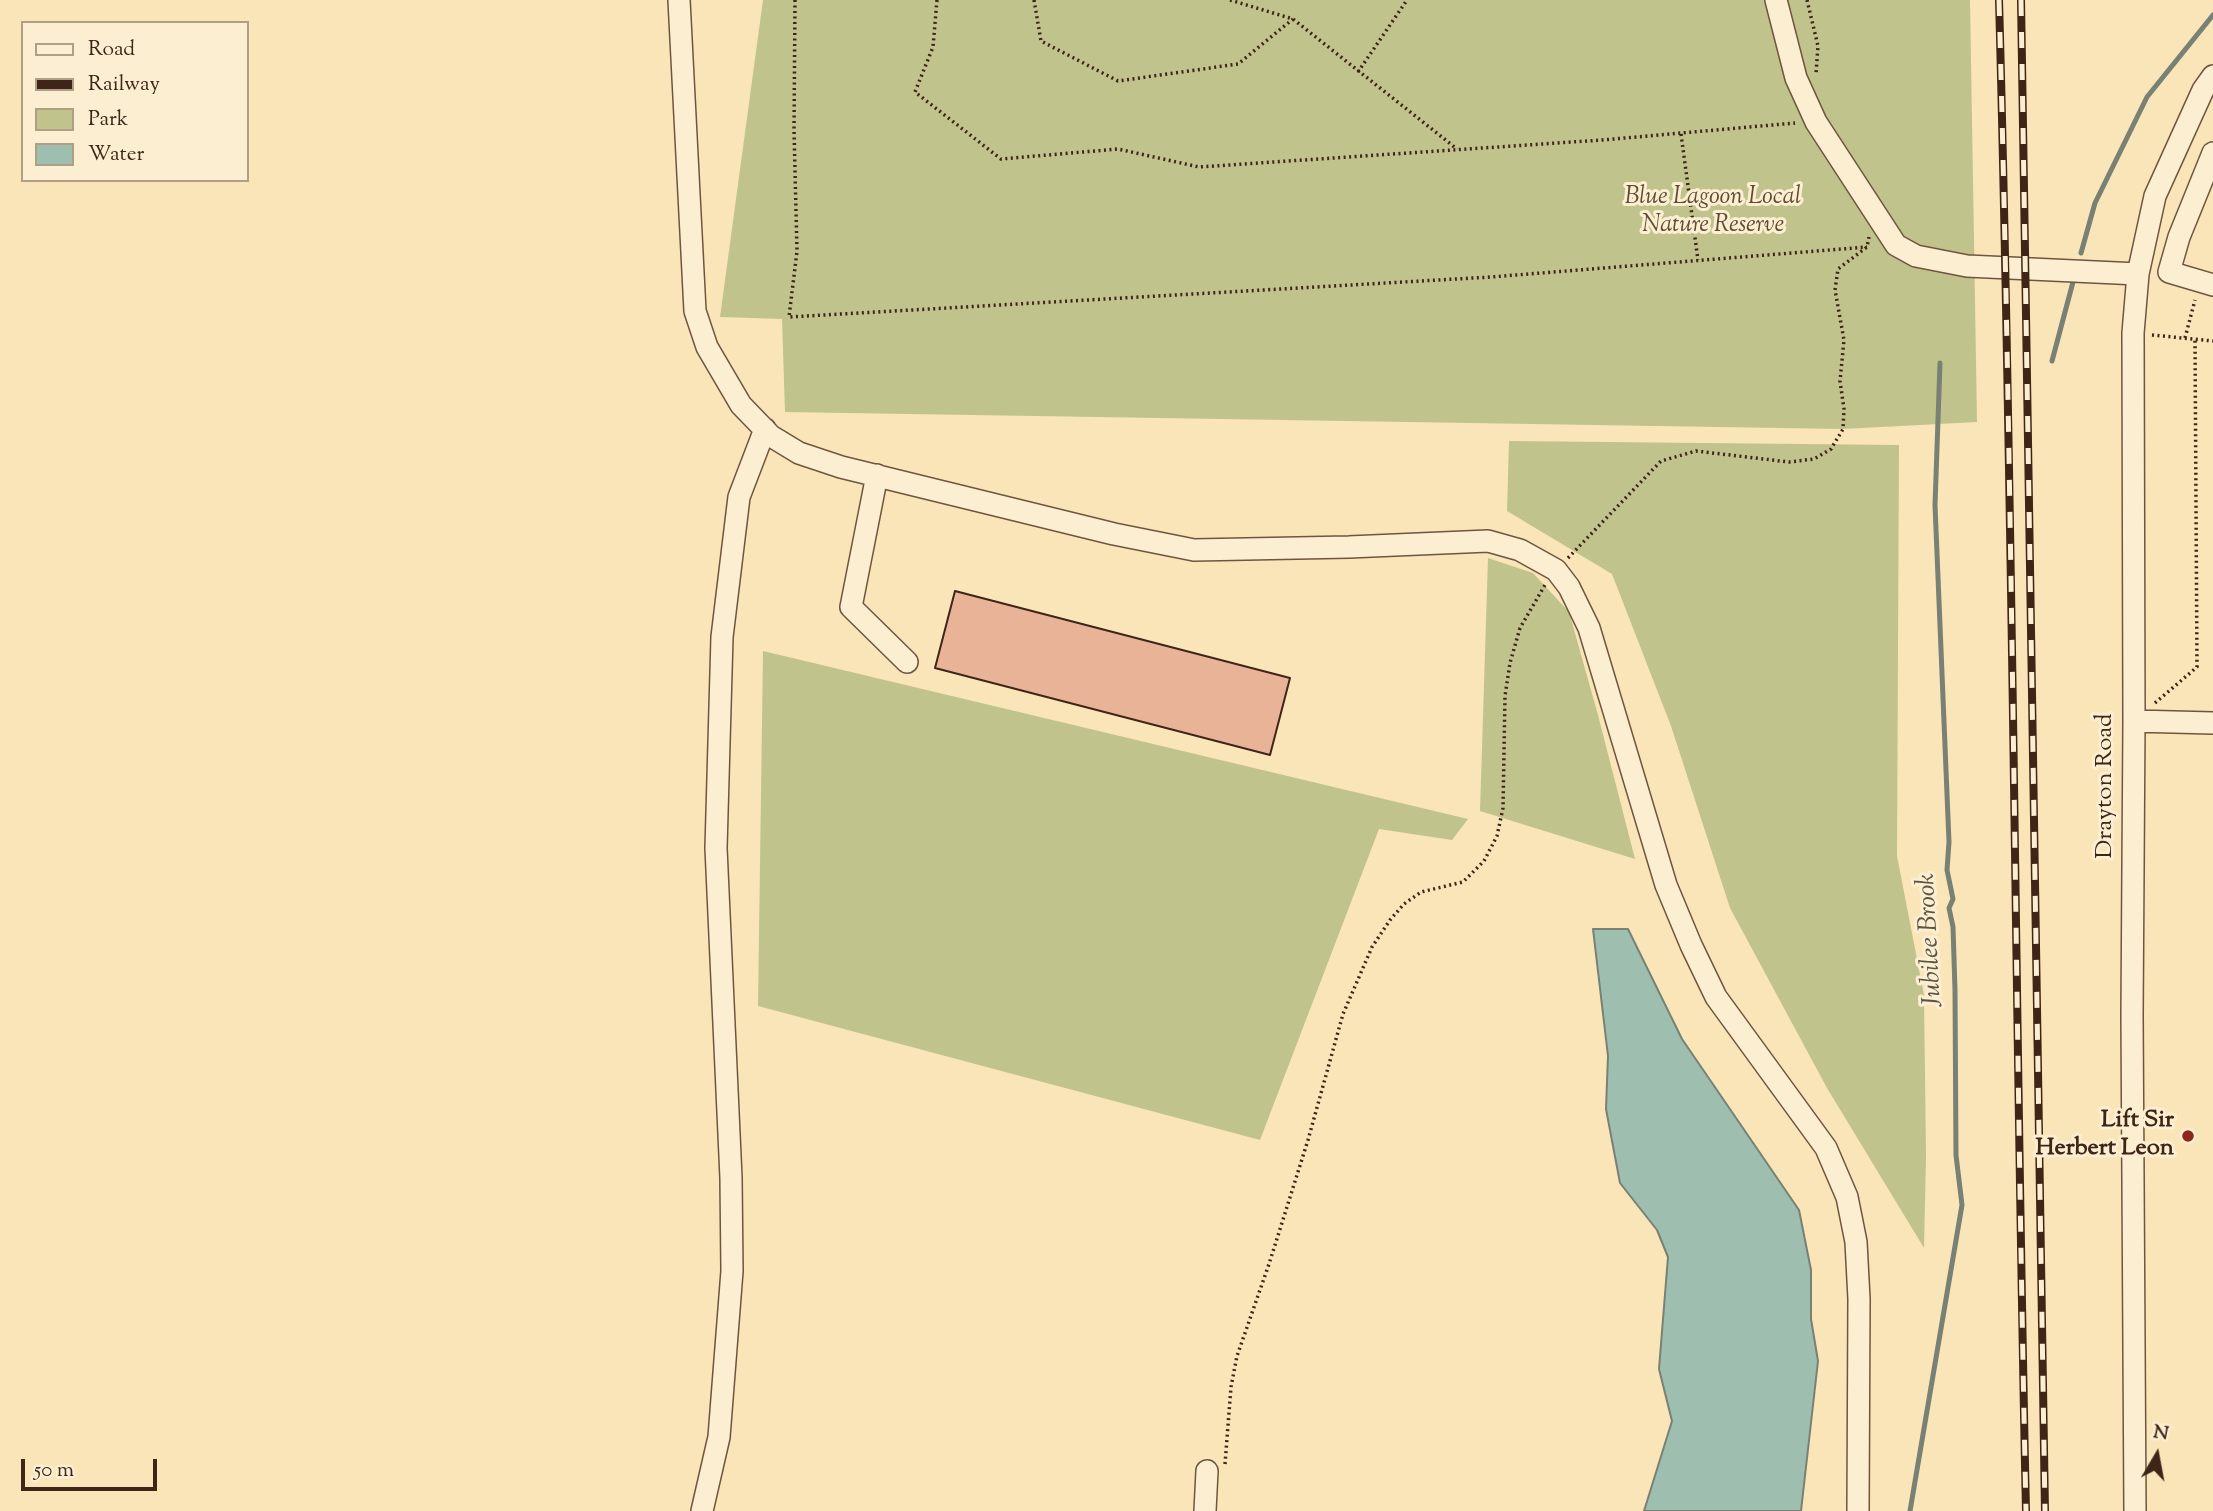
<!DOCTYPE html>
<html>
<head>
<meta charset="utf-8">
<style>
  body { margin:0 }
  #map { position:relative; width:2213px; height:1511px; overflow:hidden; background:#f9e5b8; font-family:"Sorts Mill Goudy",serif }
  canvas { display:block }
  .legend { position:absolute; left:21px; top:21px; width:228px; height:161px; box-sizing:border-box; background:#fbeed1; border:2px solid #b09e87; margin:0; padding:9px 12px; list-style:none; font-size:21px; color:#3f2518 }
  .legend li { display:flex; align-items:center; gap:14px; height:35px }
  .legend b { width:35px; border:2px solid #b09e87 }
  .north { position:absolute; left:2122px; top:1420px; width:70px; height:70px; -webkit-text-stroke:5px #fbeed1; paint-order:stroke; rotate:10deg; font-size:19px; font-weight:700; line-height:28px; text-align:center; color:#3f2518 }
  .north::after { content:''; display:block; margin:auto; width:24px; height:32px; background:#3f2518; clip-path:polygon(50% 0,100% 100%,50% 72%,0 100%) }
  .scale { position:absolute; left:21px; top:1459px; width:136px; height:32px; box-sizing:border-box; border:4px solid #3f2518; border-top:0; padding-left:9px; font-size:21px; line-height:24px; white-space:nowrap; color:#3f2518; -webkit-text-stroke:5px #fbeed1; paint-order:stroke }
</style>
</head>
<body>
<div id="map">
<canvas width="2213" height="1511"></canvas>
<ul class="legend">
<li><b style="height:9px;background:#fbeed1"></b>Road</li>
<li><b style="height:9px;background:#3f2518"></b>Railway</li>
<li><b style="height:19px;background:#c1c38c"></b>Park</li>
<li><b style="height:19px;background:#9ebfaf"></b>Water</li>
</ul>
<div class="north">N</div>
<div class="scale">50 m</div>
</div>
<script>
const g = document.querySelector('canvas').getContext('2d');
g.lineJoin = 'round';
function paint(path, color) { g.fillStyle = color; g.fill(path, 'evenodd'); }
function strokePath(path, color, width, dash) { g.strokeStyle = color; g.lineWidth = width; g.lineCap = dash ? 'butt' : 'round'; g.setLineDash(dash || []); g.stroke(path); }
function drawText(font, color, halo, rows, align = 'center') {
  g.font = font + ' "Sorts Mill Goudy",serif'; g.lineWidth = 6; g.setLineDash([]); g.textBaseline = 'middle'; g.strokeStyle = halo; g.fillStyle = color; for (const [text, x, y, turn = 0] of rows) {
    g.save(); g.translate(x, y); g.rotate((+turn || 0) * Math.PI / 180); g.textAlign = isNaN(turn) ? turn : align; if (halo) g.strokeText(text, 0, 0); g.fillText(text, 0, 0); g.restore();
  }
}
paint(new Path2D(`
  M 763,0 L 1970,0 L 1977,422 L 1843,429 L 785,412 L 782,319 L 720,317 Z
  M 1509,441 L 1899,445 L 1897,856 L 1924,995 L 1926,1156 L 1924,1248 L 1827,1088 L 1730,908 L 1671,726 L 1612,574 L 1507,511 Z
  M 1488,558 L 1533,573 L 1569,612 L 1598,715 L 1635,859 L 1480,811 Z
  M 763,651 L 1468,819 L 1452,840 L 1379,829 L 1260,1140 L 758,1006 Z`), '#c1c38c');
const water = new Path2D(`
  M 1593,929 L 1628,929 L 1682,1039 L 1799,1210 L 1811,1270 L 1811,1319 L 1818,1361 L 1801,1511 L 1644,1511 L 1672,1421 L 1659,1369 L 1668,1257 L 1657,1230 L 1620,1183 L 1606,1109 L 1608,1056 Z`);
paint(water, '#9ebfaf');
strokePath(water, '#788173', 2);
strokePath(new Path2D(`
  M 2081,253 L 2095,203 L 2147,97 L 2213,15
  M 2052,361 L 2073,282
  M 1910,1511 L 1962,1205 L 1956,1155 L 1955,990 L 1953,927 L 1949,908 L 1953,899 L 1947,870 L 1949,842 L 1935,505 L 1940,363`), '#788173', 5);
const building = new Path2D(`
  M 955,591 L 1290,678 L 1270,755 L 935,668 Z`);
paint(building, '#e9b398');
strokePath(building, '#3f2518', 2);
const minor = new Path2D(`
  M 679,0 L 695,311 L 707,347 L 741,405 L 771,436 L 799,453 L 841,467 L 1114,534 L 1194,550 L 1349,547 L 1488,541 L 1520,550 L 1556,570 L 1569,587 L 1589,628 L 1666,885 L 1691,945 L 1716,997 L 1826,1148 L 1847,1197 L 1856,1242 L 1859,1299 L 1858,1511
  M 1776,0 L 1796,78 L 1816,122 L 1896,245 L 1916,256 L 1967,266 L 2138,274
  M 2213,153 L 2179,237 L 2169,272 L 2213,285
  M 877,475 L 851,607 L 907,662
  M 2134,721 L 2213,723
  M 702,1511 L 719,1437 L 732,1271 L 731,1178 L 716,848 L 722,637 L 739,497 L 765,429
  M 1205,1511 L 1207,1471
  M 2135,1511 L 2132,1015 L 2134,721 L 2133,333 L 2138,274 L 2155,196 L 2203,90 L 2213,76`);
strokePath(minor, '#6e5540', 24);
strokePath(new Path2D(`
  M 795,0 L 794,130 L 797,251 L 789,317 L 1491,277 L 1867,247
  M 937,0 L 933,47 L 915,92 L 1001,159 L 1118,149 L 1199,167 L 1602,140 L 1795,123
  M 1034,0 L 1041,41 L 1118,81 L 1238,64 L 1293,19
  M 1230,0 L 1293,19 L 1457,149
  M 1807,0 L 1818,46 L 1816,74
  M 1358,72 L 1407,0
  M 1681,134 L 1698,260
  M 2152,335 L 2213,341
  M 2185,338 L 2195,300
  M 1568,558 L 1661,461 L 1696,451 L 1789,462 L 1814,459 L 1831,449 L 1843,429 L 1844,409 L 1840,381 L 1844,340 L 1835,290 L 1838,269 L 1867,247 L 1869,237
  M 2155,703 L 2197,667 L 2195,339
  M 1225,1464 L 1231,1387 L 1237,1356 L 1269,1264 L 1308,1140 L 1343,1014 L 1372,947 L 1390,920 L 1404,904 L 1421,892 L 1463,882 L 1484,861 L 1497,836 L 1503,808 L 1505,696 L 1510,663 L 1520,628 L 1545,585`), '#3f2518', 3.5, [2, 3.5]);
strokePath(minor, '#fbeed1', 21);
const rail = new Path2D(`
  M 1999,0 C 2013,504 2015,1007 2026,1511
  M 2021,0 L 2045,1511`);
strokePath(rail, '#3f2518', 8);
strokePath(rail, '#fbeed1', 5, [16]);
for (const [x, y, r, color] of [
  [2188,1136,7,"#8f2418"]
]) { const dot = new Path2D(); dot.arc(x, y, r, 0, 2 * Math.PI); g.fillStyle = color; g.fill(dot); strokePath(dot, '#fbeed1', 2.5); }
drawText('italic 24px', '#604c35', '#fbeed1', [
  ["Blue Lagoon Local",1713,199],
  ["Nature Reserve",1713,227]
]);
drawText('24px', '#3f2518', '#fbeed1', [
  ["Drayton Road",2107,786,-90]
]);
drawText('bold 24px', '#3f2518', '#fbeed1', [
  ["Lift Sir",2174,1122],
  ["Herbert Leon",2174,1150]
], 'right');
drawText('italic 26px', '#5c5345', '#fbeed1', [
  ["Jubilee Brook",1932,940,-93]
]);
</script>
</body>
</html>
